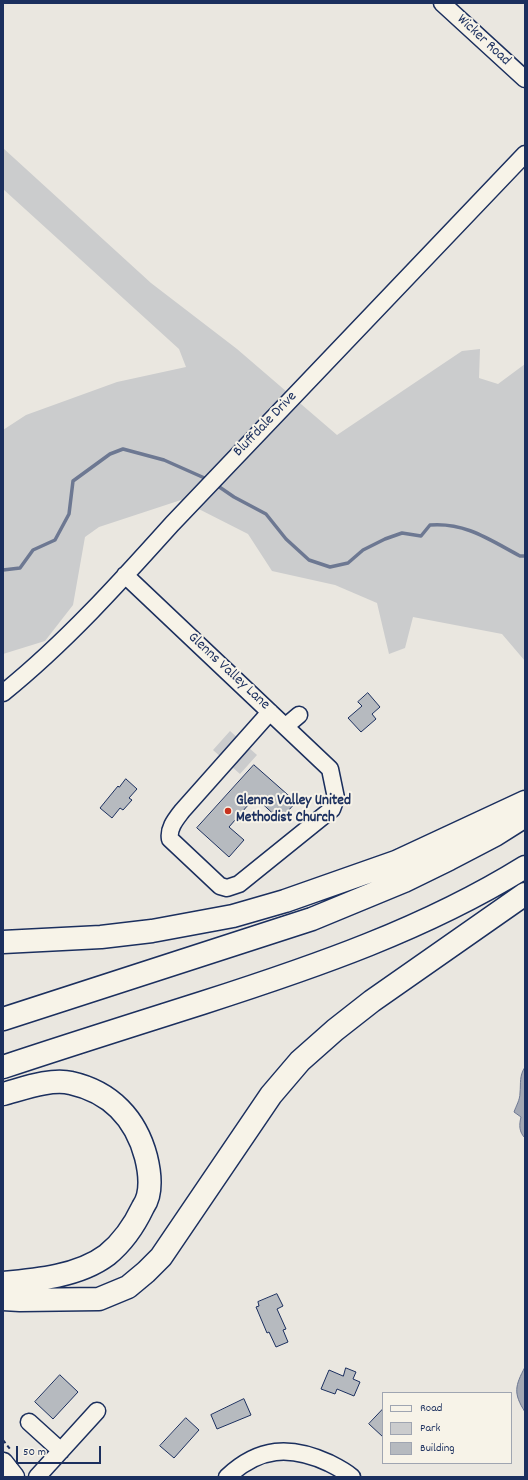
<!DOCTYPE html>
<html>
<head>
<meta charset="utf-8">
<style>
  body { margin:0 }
  #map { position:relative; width:528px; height:1480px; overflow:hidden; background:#eae7e0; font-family:Dekko,sans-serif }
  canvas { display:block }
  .frame { position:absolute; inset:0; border:4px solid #1b2f5e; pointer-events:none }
  .legend { position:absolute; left:382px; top:1392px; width:130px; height:72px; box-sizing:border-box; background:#f7f3e8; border:1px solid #9fa5b1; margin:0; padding:5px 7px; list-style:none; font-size:12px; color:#1b2f5e }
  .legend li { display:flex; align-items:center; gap:8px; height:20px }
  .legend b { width:20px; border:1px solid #9fa5b1 }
  .scale { position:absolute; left:16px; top:1446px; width:85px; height:18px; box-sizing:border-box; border:2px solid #1b2f5e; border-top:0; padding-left:5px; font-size:12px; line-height:14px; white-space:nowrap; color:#1b2f5e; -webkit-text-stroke:3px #f7f3e8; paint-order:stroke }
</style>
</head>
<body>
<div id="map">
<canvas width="528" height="1480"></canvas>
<div class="frame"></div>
<ul class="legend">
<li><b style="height:5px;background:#f7f3e8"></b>Road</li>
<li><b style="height:11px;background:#cbcccd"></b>Park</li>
<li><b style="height:11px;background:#b6babf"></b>Building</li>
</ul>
<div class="scale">50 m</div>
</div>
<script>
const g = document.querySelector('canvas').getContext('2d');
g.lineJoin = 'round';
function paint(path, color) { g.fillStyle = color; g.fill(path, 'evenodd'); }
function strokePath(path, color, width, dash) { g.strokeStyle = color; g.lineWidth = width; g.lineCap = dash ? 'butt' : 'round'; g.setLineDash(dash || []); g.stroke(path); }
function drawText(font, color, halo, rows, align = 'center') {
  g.font = font + ' Dekko,sans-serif'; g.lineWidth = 4; g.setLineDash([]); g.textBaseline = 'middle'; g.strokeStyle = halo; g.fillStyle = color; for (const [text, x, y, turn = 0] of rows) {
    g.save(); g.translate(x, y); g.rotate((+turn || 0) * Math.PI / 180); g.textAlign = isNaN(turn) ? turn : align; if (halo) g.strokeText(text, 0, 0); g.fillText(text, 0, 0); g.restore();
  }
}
paint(new Path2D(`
  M 3,148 L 151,283 L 237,349 L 337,435 L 462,351 L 480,349 L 479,378 L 498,384 L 525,364 L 525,661 L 502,634 L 413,617 L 405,648 L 389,654 L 377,603 L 335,585 L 272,571 L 248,534 L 181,500 L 99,527 L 85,537 L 73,605 L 45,641 L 3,654 L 3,430 L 26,415 L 117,382 L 186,367 L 179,349 L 3,189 Z
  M 230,731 L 257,755 L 240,774 L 213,750 Z`), '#cbcccd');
const water = new Path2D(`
  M 525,1067 L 525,1138 C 519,1132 519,1125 521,1117 L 514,1112 C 516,1106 520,1100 520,1093 C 521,1083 519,1076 525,1067 Z
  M 525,1367 L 525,1412 C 513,1393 515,1386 525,1367 Z`);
paint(water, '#a3a8b4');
strokePath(water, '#6d7892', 1);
strokePath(new Path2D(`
  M 215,484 L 234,497 L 266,514 L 286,539 L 309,560 L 330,567 L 348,563 L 363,550 L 385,539 L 402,533 L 421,536 L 430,525 C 465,522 490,540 520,556 L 525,556
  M 3,570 L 20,568 L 33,550 L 55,540 L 69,514 L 73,481 L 110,454 L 123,449 L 164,460 L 209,480`), '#6d7892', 3.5);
const building = new Path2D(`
  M 368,693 L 380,707 L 372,714 L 376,719 L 361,732 L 348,718 L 362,706 L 358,702 Z
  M 254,765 L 296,802 L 280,820 L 255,797 L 229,827 L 244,840 L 229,857 L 197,828 Z
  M 126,779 L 137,789 L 129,798 L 132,800 L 123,810 L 120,808 L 112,818 L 100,808 L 118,786 L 119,787 Z
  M 277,1294 L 283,1306 L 277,1309 L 286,1329 L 283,1330 L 288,1342 L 276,1347 L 269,1332 L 267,1333 L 256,1307 L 259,1306 L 258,1302 Z
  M 346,1368 L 356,1372 L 353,1379 L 360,1382 L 354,1396 L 337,1389 L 335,1394 L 321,1389 L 329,1370 L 343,1376 Z
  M 60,1375 L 78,1392 L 53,1419 L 35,1402 Z
  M 244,1399 L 251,1415 L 217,1429 L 211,1415 Z
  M 383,1409 L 383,1437 L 369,1424 Z
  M 186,1418 L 199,1430 L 174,1458 L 160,1446 Z`);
paint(building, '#b6babf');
strokePath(building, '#1b2f5e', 1);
const minor = new Path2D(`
  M 442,3 L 525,79
  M 125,575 L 330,769 L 336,798 L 332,809 L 239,884 L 227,888 L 220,886 L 170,839 C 168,828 176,819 182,811 L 270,712
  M 3,693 C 65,643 119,583 172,524 L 525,154
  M 286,726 L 299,715
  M 29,1422 L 61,1451
  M 37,1477 L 97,1411
  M 227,1477 C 259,1447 290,1445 329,1463 C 337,1467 345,1471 352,1477`);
const major = new Path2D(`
  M 3,1463 L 14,1477`);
const highway = new Path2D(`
  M 3,942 L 101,937 L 152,931 L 233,916 L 285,901 L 396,862 L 525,802
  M 3,1019 L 312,919 L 404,881 L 449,859 L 495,835 L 525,816
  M 3,1067 C 69,1045 136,1024 202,1003 C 314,967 425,929 525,867
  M 3,1094 C 22,1089 51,1078 71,1083 C 111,1092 136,1119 146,1157 C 149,1169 151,1184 148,1196 C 147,1200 145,1204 143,1207 C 134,1226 123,1242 107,1255 C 79,1276 37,1280 3,1283
  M 3,1299 L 20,1300 L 99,1299 L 128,1287 L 146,1272 L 161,1257 L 271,1095 L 300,1061 L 335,1030 L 372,1001 L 525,894`);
strokePath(minor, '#1b2f5e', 19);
strokePath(major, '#1b2f5e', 23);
strokePath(highway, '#1b2f5e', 25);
strokePath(new Path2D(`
  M 3,1440 L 10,1449`), '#1b2f5e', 2, [4, 3]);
strokePath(minor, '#f7f3e8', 16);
strokePath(major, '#f7f3e8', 20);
strokePath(highway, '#f7f3e8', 22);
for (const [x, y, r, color] of [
  [228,811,4,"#c8321e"]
]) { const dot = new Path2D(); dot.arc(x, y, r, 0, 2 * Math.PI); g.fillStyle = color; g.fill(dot); strokePath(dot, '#f7f3e8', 1.5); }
drawText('15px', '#1b2f5e', '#f7f3e8', [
  ["Wicker Road",483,41,43],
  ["Bluffdale Drive",266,425,-46],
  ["Glenns Valley Lane",228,672,43]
]);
drawText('bold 15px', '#1b2f5e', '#f7f3e8', [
  ["Glenns Valley United",236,802],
  ["Methodist Church",236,819]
], 'left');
</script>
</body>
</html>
